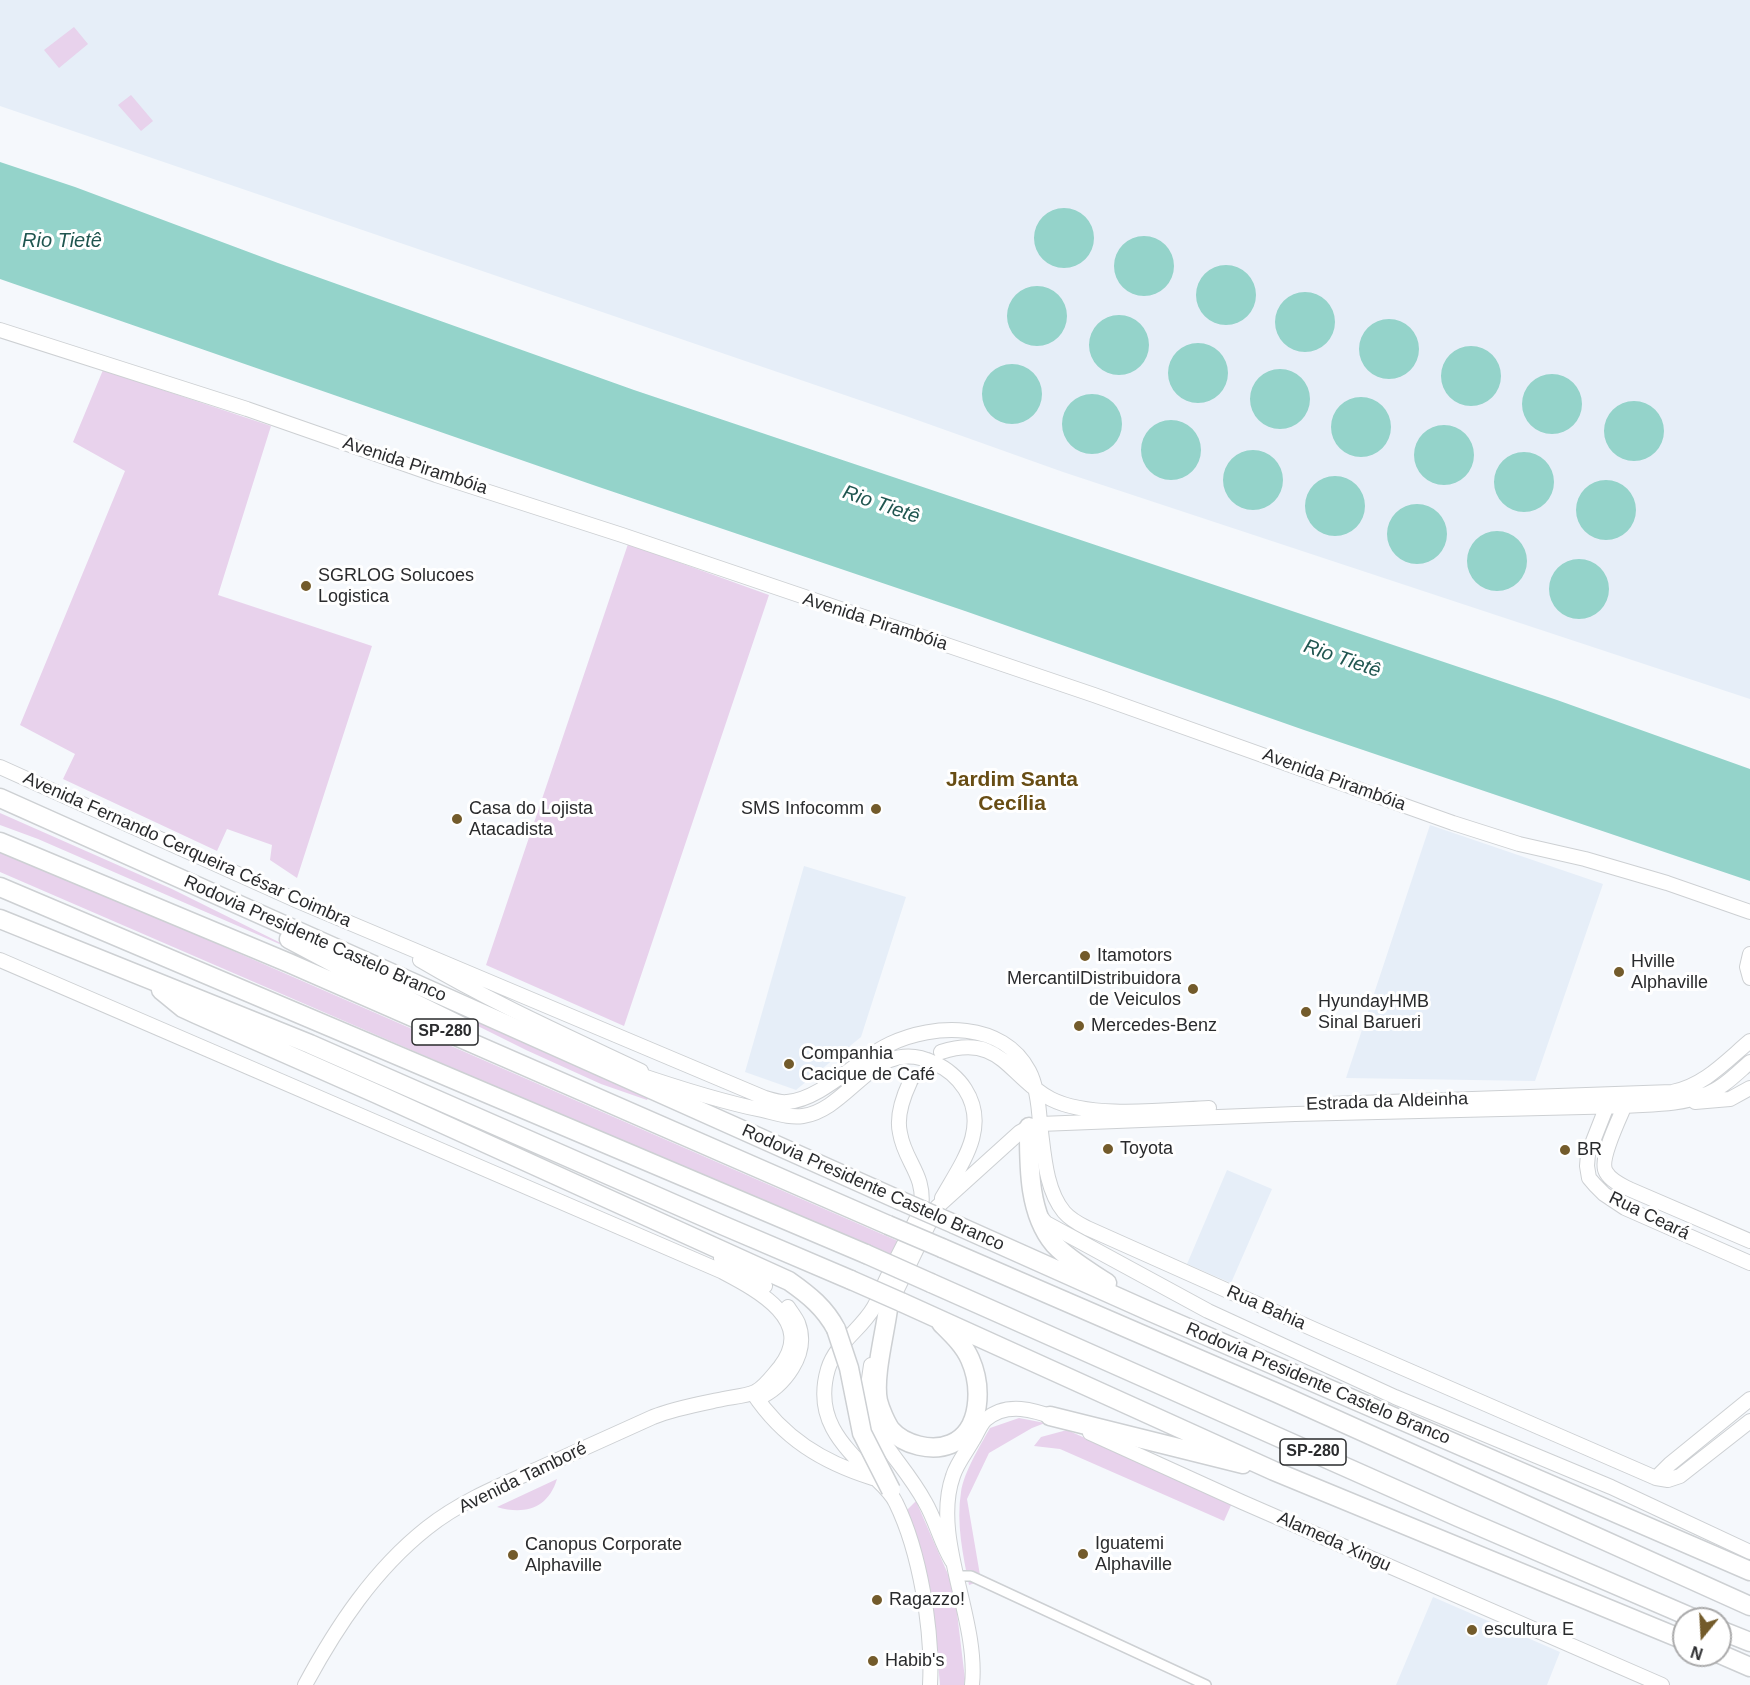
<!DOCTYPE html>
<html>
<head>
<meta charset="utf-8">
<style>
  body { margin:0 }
  #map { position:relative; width:1750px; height:1685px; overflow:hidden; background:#f5f8fc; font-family:Arial,sans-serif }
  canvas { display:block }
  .north { position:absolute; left:1672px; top:1607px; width:60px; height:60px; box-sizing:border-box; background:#fff; border:2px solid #aaaaab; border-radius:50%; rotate:198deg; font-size:16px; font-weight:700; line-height:24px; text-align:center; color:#2a2b2d }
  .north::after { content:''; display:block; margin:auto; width:21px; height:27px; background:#735b2b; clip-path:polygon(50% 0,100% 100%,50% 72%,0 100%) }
</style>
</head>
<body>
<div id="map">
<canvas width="1750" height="1685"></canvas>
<div class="north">N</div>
</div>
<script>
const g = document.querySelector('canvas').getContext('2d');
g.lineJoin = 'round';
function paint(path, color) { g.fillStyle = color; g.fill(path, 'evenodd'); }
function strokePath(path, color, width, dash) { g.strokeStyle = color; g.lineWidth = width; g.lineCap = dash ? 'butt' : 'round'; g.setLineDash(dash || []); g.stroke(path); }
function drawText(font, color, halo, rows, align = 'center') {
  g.font = font + ' Arial,sans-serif'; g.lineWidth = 6; g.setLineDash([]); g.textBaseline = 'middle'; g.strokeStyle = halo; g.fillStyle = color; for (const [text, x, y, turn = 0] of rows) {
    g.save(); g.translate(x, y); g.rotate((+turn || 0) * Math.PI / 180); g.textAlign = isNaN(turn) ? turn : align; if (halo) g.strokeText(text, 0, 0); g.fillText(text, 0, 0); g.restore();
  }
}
paint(new Path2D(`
  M 0,0 L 1750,0 L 1750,699 L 1063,472 L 906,416 L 0,106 Z
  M 1430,825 L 1603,884 L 1535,1081 L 1346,1078 Z
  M 804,866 L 906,897 L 861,1037 L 796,1090 L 745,1072 Z
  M 1227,1170 L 1272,1189 L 1231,1283 L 1187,1264 Z
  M 1433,1597 L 1560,1652 L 1547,1685 L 1396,1685 Z`), '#e6eef8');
paint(new Path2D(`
  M 74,27 L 88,44 L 59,68 L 44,50 Z
  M 131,95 L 153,121 L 141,131 L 118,105 Z
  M 103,370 L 271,426 L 218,595 L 372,646 L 297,878 L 270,860 L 272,845 L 227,829 L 217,851 L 63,779 L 75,754 L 20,725 L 125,471 L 73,442 Z
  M 628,544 L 769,595 L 624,1026 L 486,965 Z
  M 0,813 L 172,889 L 307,956 L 38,839 L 0,825 Z
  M 0,849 L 900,1242 L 894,1259 L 0,872 Z
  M 261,918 L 650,1095 L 647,1100 L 601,1084 L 526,1050 Z
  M 1019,1418 L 1045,1423 L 1032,1428 L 989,1453 L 967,1499 L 981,1581 L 969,1585 C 963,1555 956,1523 961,1492 C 964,1472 980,1446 990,1428 Z
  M 1067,1430 L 1232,1503 L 1224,1521 L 1060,1449 L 1034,1446 L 1041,1437 Z
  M 557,1479 C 548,1509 524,1515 497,1507 Z
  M 916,1501 L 954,1588 L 965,1679 L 964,1685 L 940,1685 C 936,1626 923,1568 906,1511 Z`), '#e8d2ec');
paint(new Path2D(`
  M 0,162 L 75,187 L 278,263 L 634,390 L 1557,700 L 1750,769 L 1750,881 L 1304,730 L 965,611 L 596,486 L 0,279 Z
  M1034 238a30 30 0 1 1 60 0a30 30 0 1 1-60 0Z
  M1114 266a30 30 0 1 1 60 0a30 30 0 1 1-60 0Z
  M1196 295a30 30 0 1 1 60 0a30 30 0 1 1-60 0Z
  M1007 316a30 30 0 1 1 60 0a30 30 0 1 1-60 0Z
  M1275 322a30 30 0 1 1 60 0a30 30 0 1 1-60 0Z
  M1089 345a30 30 0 1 1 60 0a30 30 0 1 1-60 0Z
  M1359 349a30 30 0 1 1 60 0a30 30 0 1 1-60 0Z
  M1168 373a30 30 0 1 1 60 0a30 30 0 1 1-60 0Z
  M1441 376a30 30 0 1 1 60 0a30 30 0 1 1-60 0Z
  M982 394a30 30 0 1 1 60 0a30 30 0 1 1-60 0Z
  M1250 399a30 30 0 1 1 60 0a30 30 0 1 1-60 0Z
  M1522 404a30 30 0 1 1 60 0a30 30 0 1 1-60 0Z
  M1062 424a30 30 0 1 1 60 0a30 30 0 1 1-60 0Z
  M1331 427a30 30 0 1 1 60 0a30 30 0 1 1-60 0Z
  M1604 431a30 30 0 1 1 60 0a30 30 0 1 1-60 0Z
  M1141 450a30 30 0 1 1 60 0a30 30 0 1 1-60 0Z
  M1414 455a30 30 0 1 1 60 0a30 30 0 1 1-60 0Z
  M1223 480a30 30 0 1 1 60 0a30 30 0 1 1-60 0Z
  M1494 482a30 30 0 1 1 60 0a30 30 0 1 1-60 0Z
  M1305 506a30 30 0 1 1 60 0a30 30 0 1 1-60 0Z
  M1576 510a30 30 0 1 1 60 0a30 30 0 1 1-60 0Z
  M1387 534a30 30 0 1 1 60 0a30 30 0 1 1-60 0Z
  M1467 561a30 30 0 1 1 60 0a30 30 0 1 1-60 0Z
  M1549 589a30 30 0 1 1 60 0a30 30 0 1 1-60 0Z`), '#94d3ca');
strokePath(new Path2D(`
  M 910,1082 L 937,1055`), '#cccfd3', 14, [14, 7]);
const street = new Path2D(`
  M 956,1576 L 971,1576 L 1206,1685`);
const secondary = new Path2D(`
  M 0,330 L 247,409 L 436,475 L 622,535 L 1094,695 L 1453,823 L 1519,844 L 1585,859 L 1667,883 L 1750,912
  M 0,767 L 300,902 L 765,1098 C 772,1100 781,1103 787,1102 C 821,1100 859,1058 890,1044 C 934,1023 1003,1021 1029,1071 C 1037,1086 1039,1107 1040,1124 L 1029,1127 L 1020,1132 L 937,1207 L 889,1306
  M 1750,954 L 1747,967 L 1750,978
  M 0,960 L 721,1271 C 755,1289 817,1320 780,1367 C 773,1375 765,1387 755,1392 C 746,1396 733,1397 723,1399 C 699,1404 675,1408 653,1417 C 615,1434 578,1451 540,1468 C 501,1485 461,1501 427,1528 C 374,1570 337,1626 305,1685
  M 420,960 C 491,1002 567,1036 641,1071
  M 941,1052 C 1002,1033 1007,1076 1051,1099 C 1090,1119 1165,1110 1209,1108
  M 1750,1062 C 1736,1074 1722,1089 1704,1095 C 1680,1105 1651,1104 1625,1106 L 1295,1114 L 1040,1124 C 1044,1152 1045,1189 1064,1212 C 1070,1219 1079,1224 1087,1228 L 1320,1332 L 1656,1478 L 1668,1480 L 1680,1476 L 1750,1421
  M 631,1072 C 675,1087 718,1101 762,1110 C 776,1113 789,1118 803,1116 C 851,1109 876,1034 934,1063 C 946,1068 958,1078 965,1089 C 990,1128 961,1164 942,1198
  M 910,1082 C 903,1097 896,1116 900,1133 C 905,1163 926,1174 921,1209 C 911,1232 898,1255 887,1278 C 882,1288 879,1298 874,1307 C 861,1330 836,1343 828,1369 C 814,1417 840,1443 872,1475 C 880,1483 891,1492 896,1503 C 920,1552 933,1631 930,1685
  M 1610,1098 L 1588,1154 L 1587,1166 L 1589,1178 L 1595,1185 L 1604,1194 L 1625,1208 L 1750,1263
  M 1627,1100 C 1622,1114 1598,1159 1606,1172 C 1611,1181 1621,1185 1629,1189 L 1750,1241
  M 1695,1102 L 1730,1099 L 1750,1088
  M 1330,1104 L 1672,1092 C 1704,1086 1726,1061 1750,1041
  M 1040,1216 L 1046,1223 L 1208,1311 L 1395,1397 L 1611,1487 L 1750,1552
  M 721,1258 L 765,1286
  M 871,1365 C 858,1434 896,1449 925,1502 C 936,1521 941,1543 952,1561
  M 753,1393 C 783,1438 822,1462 873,1478
  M 757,1399 C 784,1387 810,1354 798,1323 C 796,1318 791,1312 788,1307
  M 1090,1433 L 1242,1502 L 1662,1685
  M 1656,1478 L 1670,1464 L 1750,1399
  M 972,1685 C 979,1618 931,1538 953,1476 C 957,1463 967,1451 973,1440 C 977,1434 980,1425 985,1420 C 1007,1401 1034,1410 1059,1419`);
const highway = new Path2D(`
  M 0,798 L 899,1200
  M 0,842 L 289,963 L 888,1225
  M 0,887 L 866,1254
  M 0,919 L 310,1044 L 722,1225 L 851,1280
  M 289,939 L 353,973 L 463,1027
  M 161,990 L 183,1008 L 196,1014 L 377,1094 L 789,1281 C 809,1295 825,1308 836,1329
  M 1029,1127 C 1029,1165 1028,1213 1054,1244 C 1069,1260 1089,1271 1107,1283
  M 954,1224 L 1151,1312 L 1750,1571
  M 942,1248 L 1277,1393 L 1750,1606
  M 931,1283 L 1458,1517 L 1695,1619
  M 901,1302 L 1274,1471 L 1684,1640
  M 888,1309 C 885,1333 873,1378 878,1401 C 880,1409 886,1423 891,1430 C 904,1445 932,1452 951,1444 C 982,1431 982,1386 970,1359 C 964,1345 952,1334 941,1323
  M 1050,1416 L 1243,1464
  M 1720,1630 L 1750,1642
  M 1720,1654 L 1750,1667`);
strokePath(street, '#cdd0d3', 12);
strokePath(secondary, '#cdd0d3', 16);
strokePath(highway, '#cdd0d3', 21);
strokePath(street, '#fff', 9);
strokePath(secondary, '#fff', 14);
strokePath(highway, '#fff', 18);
const highwayBridge = new Path2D(`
  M 899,1200 L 954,1224
  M 888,1225 L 942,1248
  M 866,1254 L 931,1283
  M 851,1280 L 901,1302
  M 836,1329 L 849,1368 L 862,1433 L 891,1490`);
strokePath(highwayBridge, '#cdd0d3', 21, []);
strokePath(highwayBridge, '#fff', 18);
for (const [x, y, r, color] of [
  [306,586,6,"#735b2b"],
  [876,809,6,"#735b2b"],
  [457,819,6,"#735b2b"],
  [1085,956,6,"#735b2b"],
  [1619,972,6,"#735b2b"],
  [1193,989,6,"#735b2b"],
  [1306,1012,6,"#735b2b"],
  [1079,1026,6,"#735b2b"],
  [789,1064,6,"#735b2b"],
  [1108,1149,6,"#735b2b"],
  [1565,1150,6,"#735b2b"],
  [1083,1554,6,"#735b2b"],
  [513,1555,6,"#735b2b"],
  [877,1600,6,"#735b2b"],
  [1472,1630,6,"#735b2b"],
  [873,1661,6,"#735b2b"]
]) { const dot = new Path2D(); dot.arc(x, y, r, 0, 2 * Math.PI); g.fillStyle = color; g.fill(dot); strokePath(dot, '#fff', 2); }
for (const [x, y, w] of [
  [445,1032,66],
  [1313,1452,66]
]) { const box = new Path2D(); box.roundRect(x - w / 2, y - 13, w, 26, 4.5); g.fillStyle = '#fff'; g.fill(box); strokePath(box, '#2a2b2d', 1.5); }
drawText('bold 16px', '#2a2b2d', null, [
  ["SP-280",445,1032],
  ["SP-280",1313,1452]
]);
drawText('18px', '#2a2b2d', '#fff', [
  ["Avenida Pirambóia",415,466,18],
  ["Avenida Pirambóia",875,622,18],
  ["Avenida Pirambóia",1334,780,20],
  ["Avenida Fernando Cerqueira César Coimbra",187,850,24],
  ["Rodovia Presidente Castelo Branco",315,939,24],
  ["Estrada da Aldeinha",1387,1102,-2],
  ["Rodovia Presidente Castelo Branco",873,1188,24],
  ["Rua Ceará",1649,1216,26],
  ["Rua Bahia",1266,1308,24],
  ["Rodovia Presidente Castelo Branco",1318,1384,23],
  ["Avenida Tamboré",523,1478,-26],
  ["Alameda Xingu",1334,1542,24]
]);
drawText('18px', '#2a2b2d', '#fff', [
  ["SGRLOG Solucoes",318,576],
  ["Logistica",318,597],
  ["Casa do Lojista",469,809],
  ["Atacadista",469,830],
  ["SMS Infocomm",864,809,"right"],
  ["Itamotors",1097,956],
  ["Hville",1631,962],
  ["Alphaville",1631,983],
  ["MercantilDistribuidora",1181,979,"right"],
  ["de Veiculos",1181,1000,"right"],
  ["HyundayHMB",1318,1002],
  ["Sinal Barueri",1318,1023],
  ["Mercedes-Benz",1091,1026],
  ["Companhia",801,1054],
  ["Cacique de Café",801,1075],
  ["Toyota",1120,1149],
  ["BR",1577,1150],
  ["Iguatemi",1095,1544],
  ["Alphaville",1095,1565],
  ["Canopus Corporate",525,1545],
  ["Alphaville",525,1566],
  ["Ragazzo!",889,1600],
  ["escultura E",1484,1630],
  ["Habib's",885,1661]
], 'left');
drawText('italic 20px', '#205650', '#fff', [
  ["Rio Tietê",62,241],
  ["Rio Tietê",881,505,19],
  ["Rio Tietê",1342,659,19]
]);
drawText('bold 21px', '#684d14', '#fff', [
  ["Jardim Santa",1012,780],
  ["Cecília",1012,804]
]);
</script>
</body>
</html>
